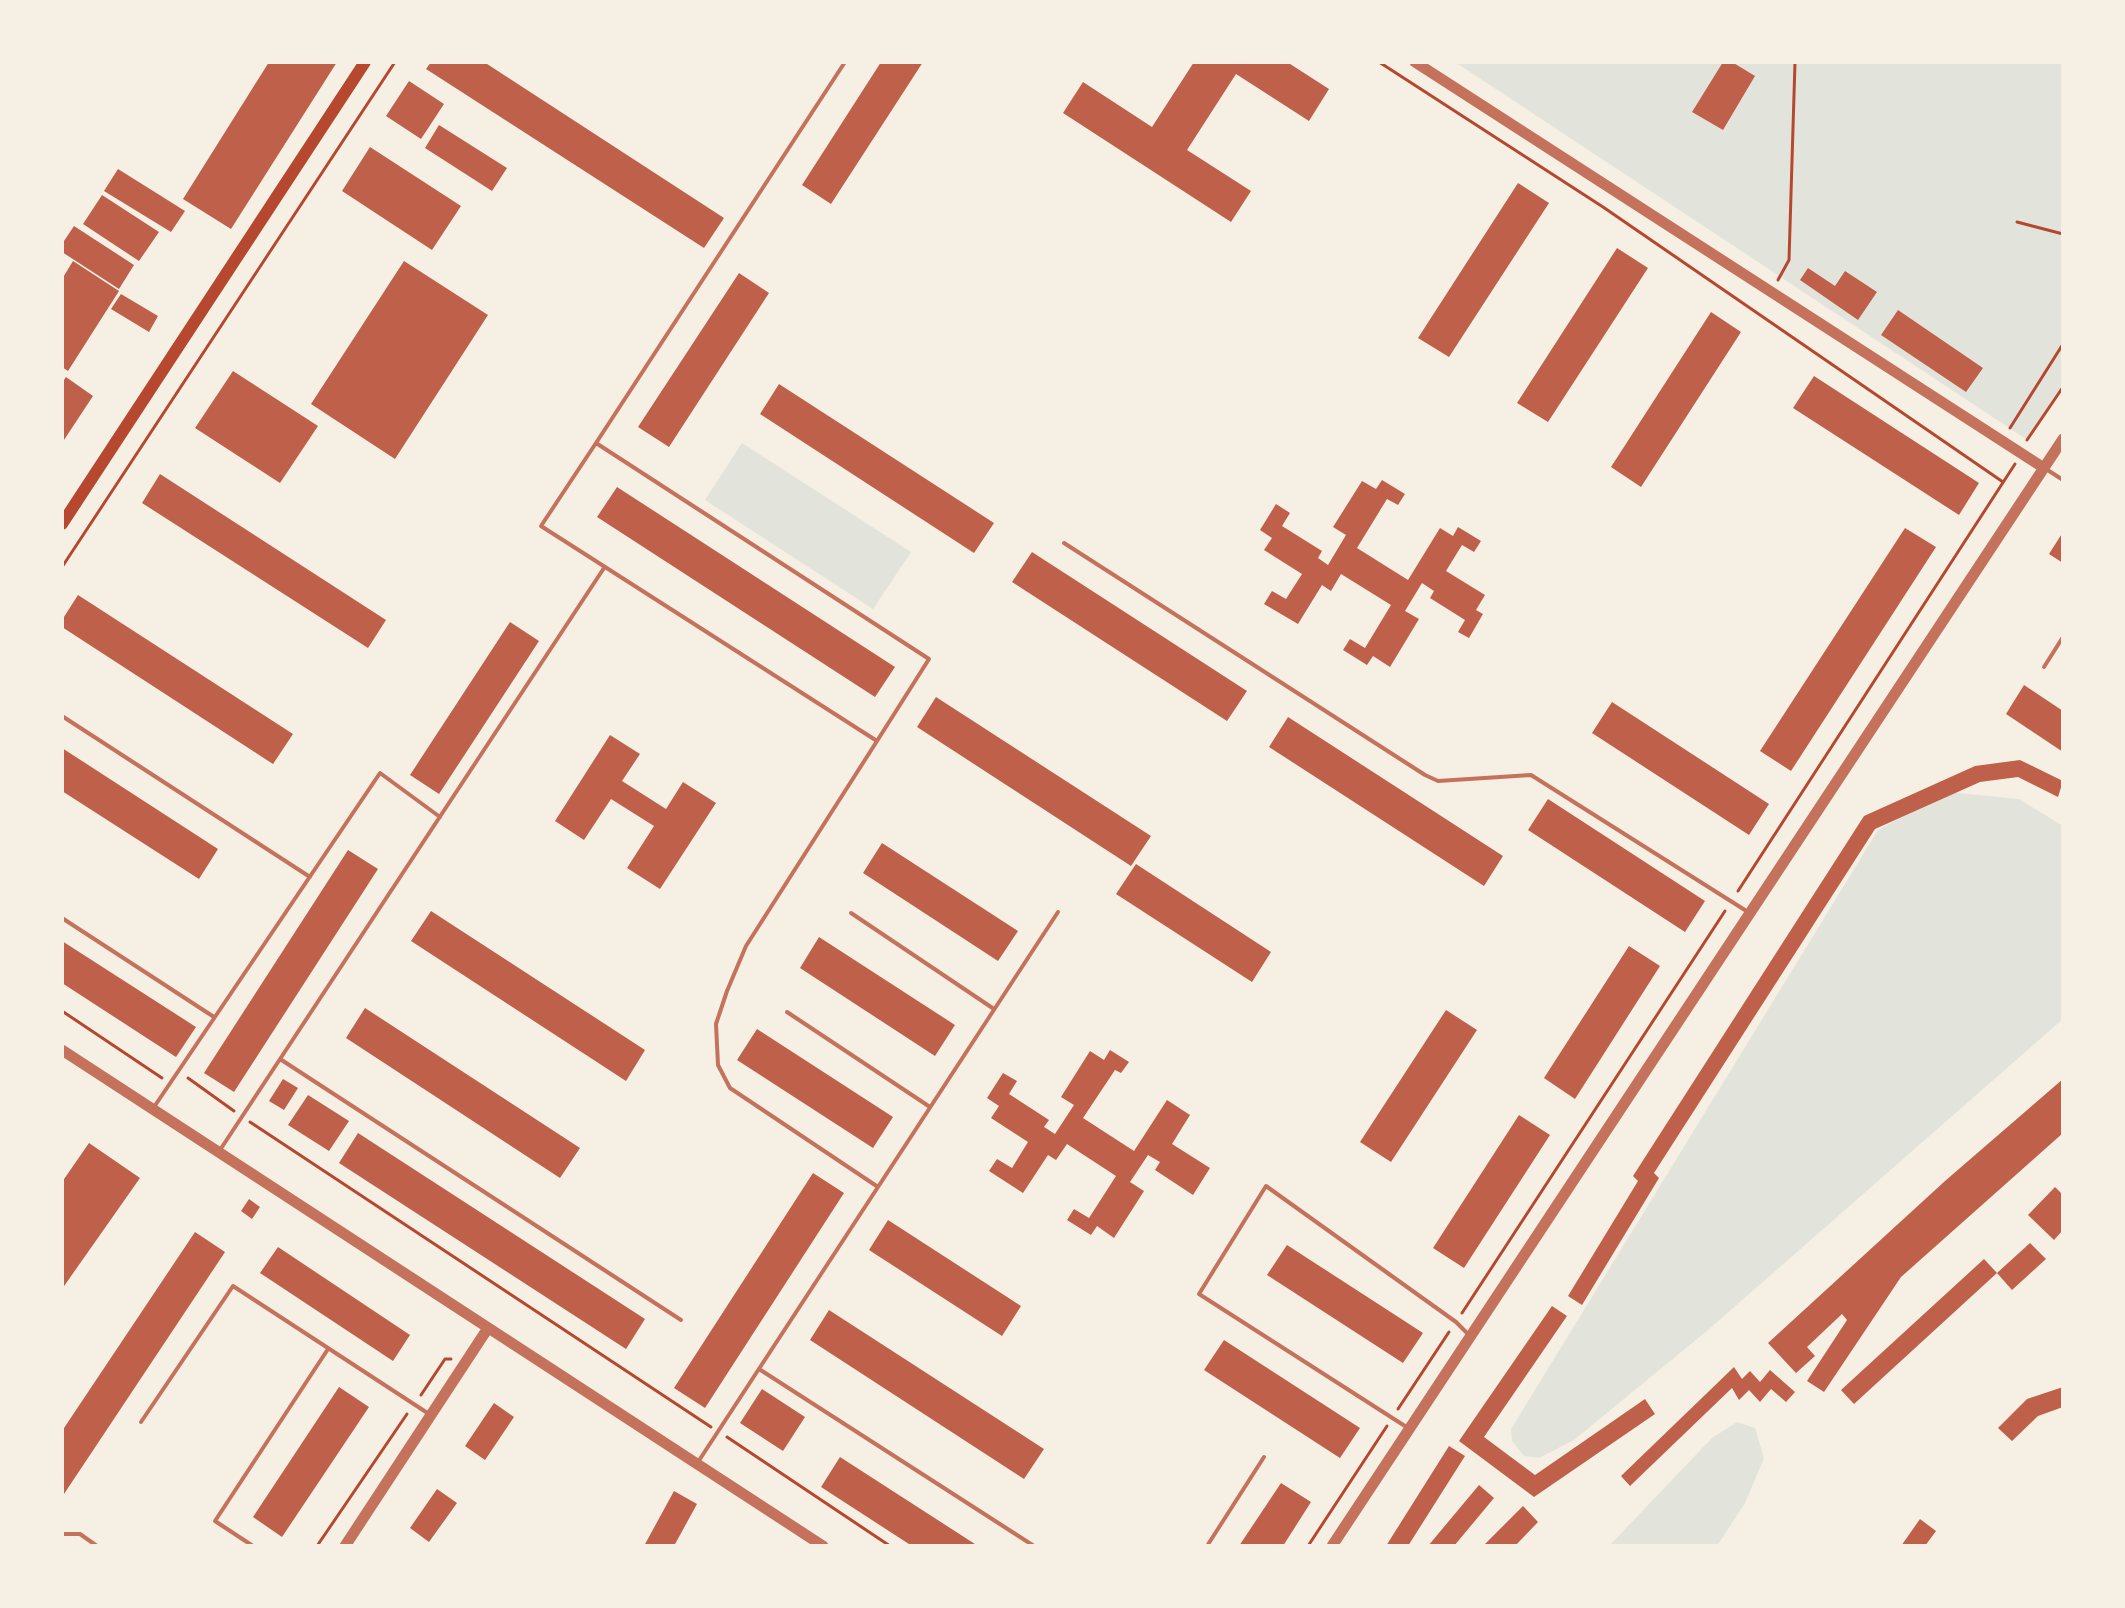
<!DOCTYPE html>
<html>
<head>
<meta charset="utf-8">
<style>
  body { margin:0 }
  #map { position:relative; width:2125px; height:1608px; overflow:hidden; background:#f6efe4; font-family:"Fira Sans Condensed",sans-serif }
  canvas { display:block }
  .frame { position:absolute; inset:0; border:64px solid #f6efe4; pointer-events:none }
</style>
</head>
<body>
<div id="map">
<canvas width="2125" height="1608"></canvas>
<div class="frame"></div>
</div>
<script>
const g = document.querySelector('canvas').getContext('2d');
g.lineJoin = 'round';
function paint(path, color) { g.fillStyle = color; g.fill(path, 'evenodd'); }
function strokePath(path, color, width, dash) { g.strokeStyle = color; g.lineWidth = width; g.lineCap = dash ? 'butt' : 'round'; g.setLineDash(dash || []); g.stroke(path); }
paint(new Path2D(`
  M 1455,62 L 2063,62 L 2063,384 L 2027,439 L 2023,437 Z
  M 742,443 L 911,552 L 873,609 L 705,500 Z
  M 1950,792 L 2019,799 L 2063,826 L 2063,1019 L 1708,1330 L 1574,1440 L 1539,1458 L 1524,1456 L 1512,1441 L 1511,1429 L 1878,830 Z
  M 1737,1422 L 1755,1428 L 1764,1458 L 1745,1503 L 1717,1546 L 1609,1546 L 1712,1438 Z`), '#e2e4dc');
paint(new Path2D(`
  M 269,62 L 337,62 L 231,229 L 183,199 Z
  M 431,62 L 484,62 L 724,218 L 704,248 L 426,69 Z
  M 881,62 L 923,62 L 831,204 L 802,185 Z
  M 1194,62 L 1287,62 L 1329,89 L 1309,121 L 1236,74 L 1187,150 L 1251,191 L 1231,222 L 1063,113 L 1083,82 L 1152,127 Z
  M 1723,62 L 1732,62 L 1755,76 L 1723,130 L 1692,112 Z
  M 409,81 L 444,104 L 421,139 L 386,116 Z
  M 439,125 L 507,168 L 492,191 L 425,148 Z
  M 370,147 L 461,206 L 432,250 L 342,191 Z
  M 118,169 L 185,211 L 171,232 L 104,191 Z
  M 1518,183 L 1549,203 L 1449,357 L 1418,338 Z
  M 102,195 L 159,232 L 139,261 L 83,224 Z
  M 74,226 L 134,265 L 119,289 L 62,252 L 62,244 Z
  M 1617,248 L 1648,268 L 1548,422 L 1517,403 Z
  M 73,261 L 119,291 L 68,371 L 62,367 L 62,279 Z
  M 404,261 L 488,315 L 395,459 L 311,404 Z
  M 1808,268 L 1835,286 L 1845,271 L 1877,292 L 1858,320 L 1800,280 Z
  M 739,273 L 769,293 L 669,447 L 638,427 Z
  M 121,294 L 158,316 L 149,332 L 111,309 Z
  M 1898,310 L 1983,368 L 1966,392 L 1881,335 Z
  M 1711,312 L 1741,332 L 1641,487 L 1611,467 Z
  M 233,371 L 318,426 L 280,483 L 195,428 Z
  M 1814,376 L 1979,483 L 1959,515 L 1793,408 Z
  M 66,377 L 93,396 L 62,443 L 62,383 Z
  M 779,384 L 994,523 L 974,553 L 760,414 Z
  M 160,474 L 386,620 L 368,648 L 142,503 Z
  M 1382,480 L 1405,494 L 1398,505 L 1387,499 L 1357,548 L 1408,580 L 1440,528 L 1453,536 L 1458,527 L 1481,541 L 1474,552 L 1462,545 L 1446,571 L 1485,595 L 1476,610 L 1483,614 L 1469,638 L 1458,632 L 1465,620 L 1430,598 L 1434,591 L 1422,583 L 1405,611 L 1419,619 L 1390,667 L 1373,656 L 1367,665 L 1343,650 L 1350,639 L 1365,648 L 1391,605 L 1341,574 L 1331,591 L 1322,585 L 1298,624 L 1264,604 L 1272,591 L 1286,599 L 1302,574 L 1264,550 L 1272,538 L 1260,530 L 1276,504 L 1290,513 L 1282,526 L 1322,551 L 1318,558 L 1328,565 L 1346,535 L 1333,527 L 1362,481 L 1376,489 Z
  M 617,487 L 895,667 L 875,697 L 597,517 Z
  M 1905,528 L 1936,547 L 1791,771 L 1760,751 Z
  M 2063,532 L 2063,563 L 2049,554 Z
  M 1032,552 L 1247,691 L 1227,721 L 1012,582 Z
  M 78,595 L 293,734 L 273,764 L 62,627 L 62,620 Z
  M 510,622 L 539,641 L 439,794 L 410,775 Z
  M 2024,685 L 2063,711 L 2063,752 L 2006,714 Z
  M 936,697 L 1151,836 L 1131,866 L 917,727 Z
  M 1612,702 L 1769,804 L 1749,835 L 1592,733 Z
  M 1288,717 L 1503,856 L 1484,886 L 1269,747 Z
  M 610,735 L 640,754 L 622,781 L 666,809 L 683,782 L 716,803 L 660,889 L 627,868 L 654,826 L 611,799 L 584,840 L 555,821 Z
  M 62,748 L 218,849 L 199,879 L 62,791 Z
  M 2020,760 L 2063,781 L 2058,797 L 2018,777 L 1980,782 L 1875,829 L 1654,1173 L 1659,1178 L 1582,1305 L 1568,1296 L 1638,1181 L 1633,1176 L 1864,816 L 1975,766 Z
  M 1548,799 L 1705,901 L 1685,932 L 1528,830 Z
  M 882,843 L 1018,931 L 998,961 L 863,873 Z
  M 348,850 L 378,869 L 234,1092 L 204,1073 Z
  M 1136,864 L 1271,952 L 1252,982 L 1116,894 Z
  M 431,911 L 645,1050 L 626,1081 L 411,941 Z
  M 819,937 L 955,1025 L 935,1056 L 800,968 Z
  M 62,941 L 196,1027 L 176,1057 L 62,983 Z
  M 1629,946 L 1660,966 L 1575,1099 L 1544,1078 Z
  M 365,1008 L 580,1148 L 560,1178 L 346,1038 Z
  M 1446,1010 L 1477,1030 L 1391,1162 L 1360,1142 Z
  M 757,1029 L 893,1117 L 873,1148 L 737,1060 Z
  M 1110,1050 L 1129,1062 L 1121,1073 L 1115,1070 L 1083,1118 L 1134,1151 L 1167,1100 L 1190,1115 L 1172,1144 L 1210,1168 L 1193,1195 L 1155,1170 L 1160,1162 L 1148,1155 L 1130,1182 L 1144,1191 L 1114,1238 L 1097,1226 L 1091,1235 L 1067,1220 L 1074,1209 L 1089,1218 L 1116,1176 L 1067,1144 L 1056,1160 L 1048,1155 L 1023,1193 L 989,1171 L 997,1159 L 1012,1168 L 1028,1142 L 991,1118 L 999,1106 L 987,1098 L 1003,1073 L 1017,1081 L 1009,1094 L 1049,1120 L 1044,1127 L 1055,1134 L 1074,1105 L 1061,1097 L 1090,1051 L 1104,1060 Z
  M 283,1079 L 298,1088 L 284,1110 L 269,1101 Z
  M 2063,1079 L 2063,1133 L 1901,1277 L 1824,1392 L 1807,1381 L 1847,1320 L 1842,1314 L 1807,1347 L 1815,1356 L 1796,1373 L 1768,1343 L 1945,1181 Z
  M 308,1095 L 349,1121 L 329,1151 L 288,1125 Z
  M 1519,1115 L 1550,1135 L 1464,1268 L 1433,1248 Z
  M 358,1133 L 645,1319 L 626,1349 L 339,1163 Z
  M 89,1143 L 140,1178 L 62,1289 L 62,1182 Z
  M 813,1173 L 844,1193 L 705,1408 L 674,1388 Z
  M 2055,1187 L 2063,1195 L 2063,1230 L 2054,1240 L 2028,1215 Z
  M 249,1199 L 260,1207 L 252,1219 L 241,1211 Z
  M 888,1220 L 1021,1306 L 1002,1336 L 869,1250 Z
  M 195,1232 L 225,1252 L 62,1497 L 62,1431 Z
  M 2030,1243 L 2046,1259 L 2012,1290 L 1997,1273 Z
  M 1287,1245 L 1423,1333 L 1403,1363 L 1267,1275 Z
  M 278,1247 L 410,1335 L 393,1361 L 260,1273 Z
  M 1984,1259 L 1997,1273 L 1854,1404 L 1841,1390 Z
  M 1552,1306 L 1567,1316 L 1484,1437 L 1535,1475 L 1645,1399 L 1655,1414 L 1534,1497 L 1459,1441 Z
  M 829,1310 L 1044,1449 L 1024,1479 L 810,1340 Z
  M 1224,1340 L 1360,1428 L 1340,1458 L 1204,1370 Z
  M 1734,1367 L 1742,1379 L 1750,1371 L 1760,1382 L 1770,1370 L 1795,1392 L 1786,1402 L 1771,1389 L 1760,1402 L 1749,1390 L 1739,1400 L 1732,1388 L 1630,1486 L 1621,1476 Z
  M 339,1387 L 369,1407 L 282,1537 L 253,1517 Z
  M 2063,1387 L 2063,1407 L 2038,1416 L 2012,1441 L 1998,1428 L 2027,1399 Z
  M 762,1389 L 805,1417 L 783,1451 L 740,1423 Z
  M 494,1403 L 514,1417 L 485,1460 L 465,1446 Z
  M 1449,1446 L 1465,1456 L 1408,1546 L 1386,1546 Z
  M 840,1457 L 978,1546 L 912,1546 L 821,1487 Z
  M 1281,1483 L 1311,1502 L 1283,1546 L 1239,1546 Z
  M 1479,1485 L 1494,1498 L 1454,1546 L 1428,1546 Z
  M 437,1489 L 457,1503 L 429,1542 L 410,1528 Z
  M 674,1491 L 697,1504 L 674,1546 L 644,1546 Z
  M 1523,1506 L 1538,1522 L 1515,1546 L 1483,1546 Z
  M 1920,1519 L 1936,1531 L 1925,1546 L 1901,1546 Z`), '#bf614a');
strokePath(new Path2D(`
  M 1379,62 L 1603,207 L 2003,482
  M 2017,222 L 2063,234
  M 1778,280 L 1789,260 L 1795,62
  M 2010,428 L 2063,344
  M 2027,440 L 2063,387
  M 62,567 L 395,62
  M 1738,891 L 2015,464
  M 62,1011 L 162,1078
  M 188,1078 L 234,1111
  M 250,1122 L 711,1427
  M 1462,1313 L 1725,911
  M 421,1395 L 445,1359 L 451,1359
  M 1398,1409 L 1449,1332
  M 727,1437 L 890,1546
  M 317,1546 L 407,1414
  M 1308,1546 L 1387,1426`), '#b5482f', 3);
strokePath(new Path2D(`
  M 596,443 L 845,62
  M 2046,469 L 2063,480
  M 1064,543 L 1425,775 L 1438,781 L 1531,775 L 1748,912
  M 2044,667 L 2063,637
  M 62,716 L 310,877
  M 877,741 L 929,659 L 596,443 L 541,526 L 877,741 L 746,946 L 727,991 L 716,1024 L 718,1065 L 730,1088 L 878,1187
  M 851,913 L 994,1009
  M 62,918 L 214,1017
  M 787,1012 L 930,1107
  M 280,1059 L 681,1320
  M 154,1107 L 380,773 L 440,817
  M 220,1150 L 604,568
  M 62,1156 L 62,1160
  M 759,1369 L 1034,1546
  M 141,1422 L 233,1286 L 429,1414
  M 1408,1428 L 1199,1294 L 1266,1186 L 1456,1322 L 1469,1335
  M 698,1462 L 1058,912
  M 62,1534 L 80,1534 L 97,1546
  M 253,1546 L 215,1521 L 328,1349
  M 1207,1546 L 1264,1457`), '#c5725c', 4);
strokePath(new Path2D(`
  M 1415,62 L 2044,468
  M 62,1050 L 823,1546
  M 345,1546 L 488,1328
  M 1332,1546 L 2063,439`), '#c5725c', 11);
strokePath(new Path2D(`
  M 62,524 L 365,62`), '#b5482f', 12);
</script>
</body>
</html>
